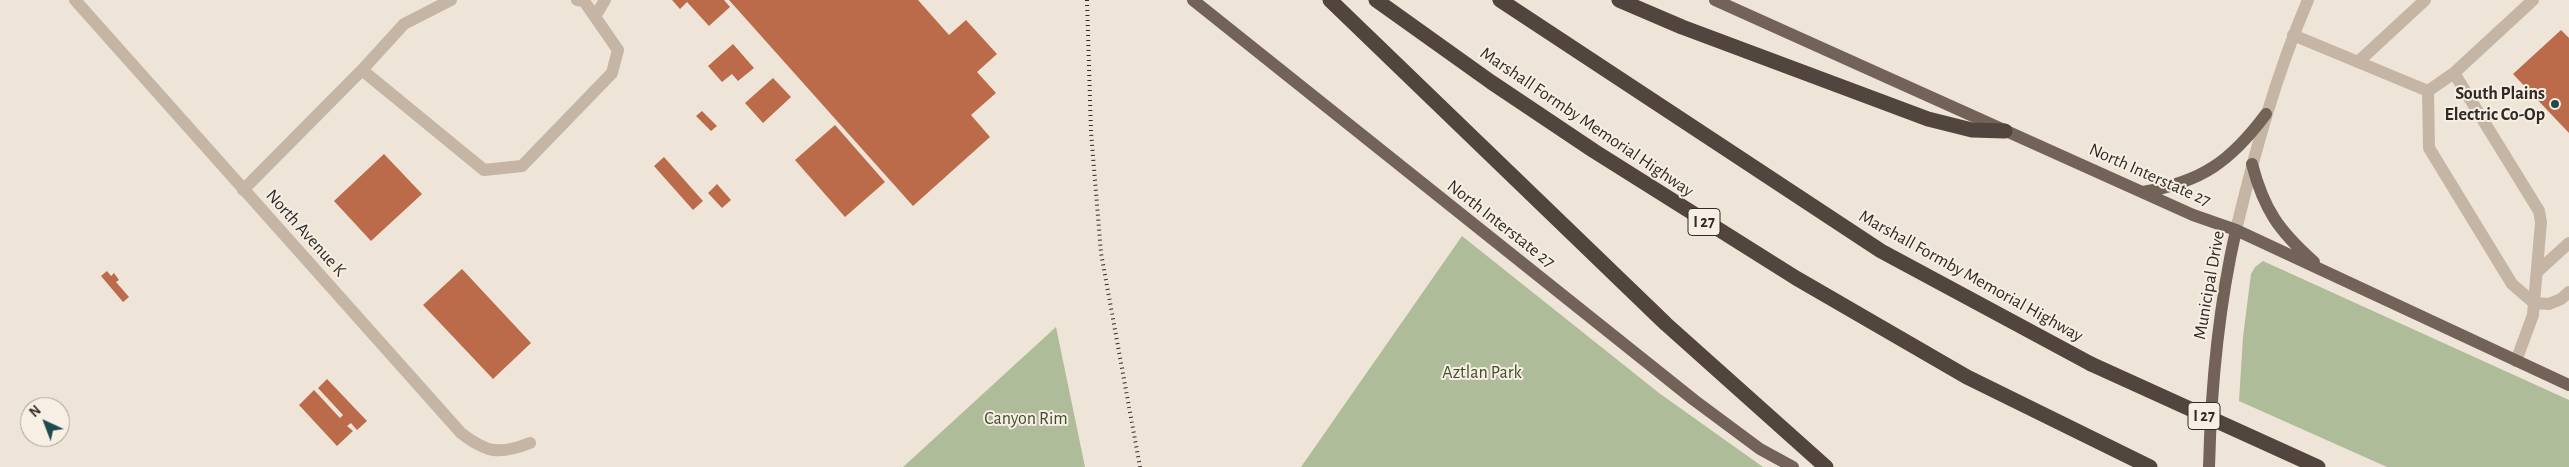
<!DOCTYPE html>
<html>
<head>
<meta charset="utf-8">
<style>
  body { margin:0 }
  #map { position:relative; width:2569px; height:467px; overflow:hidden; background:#eee5d8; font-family:"Alegreya Sans",sans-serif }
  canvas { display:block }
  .north { position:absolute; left:20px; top:397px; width:50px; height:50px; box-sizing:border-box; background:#f7efe3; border:1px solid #a8a097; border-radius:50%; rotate:317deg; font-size:14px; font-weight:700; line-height:20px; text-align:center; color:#312a26 }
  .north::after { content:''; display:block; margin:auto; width:18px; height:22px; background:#1f494f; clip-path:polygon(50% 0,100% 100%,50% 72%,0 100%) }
</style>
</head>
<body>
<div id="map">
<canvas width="2569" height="467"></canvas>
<div class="north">N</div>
</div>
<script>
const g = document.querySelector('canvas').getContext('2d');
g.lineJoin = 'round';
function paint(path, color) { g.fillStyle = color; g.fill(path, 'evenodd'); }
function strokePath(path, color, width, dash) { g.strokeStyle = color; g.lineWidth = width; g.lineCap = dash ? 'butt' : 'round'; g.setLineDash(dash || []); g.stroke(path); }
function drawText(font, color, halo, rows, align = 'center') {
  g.font = font + ' "Alegreya Sans",sans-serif'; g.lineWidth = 4; g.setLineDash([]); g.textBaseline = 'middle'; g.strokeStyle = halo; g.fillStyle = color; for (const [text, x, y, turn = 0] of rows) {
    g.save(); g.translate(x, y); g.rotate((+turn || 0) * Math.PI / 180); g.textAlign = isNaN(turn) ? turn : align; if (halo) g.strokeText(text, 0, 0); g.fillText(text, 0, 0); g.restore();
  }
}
paint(new Path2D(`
  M 1462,236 L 1659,393 L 1763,467 L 1301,467 Z
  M 2263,261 L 2569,400 L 2569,467 L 2387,467 L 2239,401 L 2243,337 L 2251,274 L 2255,267 Z
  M 1056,327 L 1085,467 L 903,467 Z`), '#aebc99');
paint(new Path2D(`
  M 672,0 L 724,0 L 730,7 L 709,26 L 687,2 L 680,9 Z
  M 729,0 L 918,0 L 949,35 L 966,20 L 997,54 L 977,72 L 996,93 L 971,115 L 990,137 L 913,206 Z
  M 2561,30 L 2569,38 L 2569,133 L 2513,74 Z
  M 733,44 L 754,68 L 738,81 L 732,74 L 722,82 L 708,66 Z
  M 773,78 L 791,97 L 763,123 L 745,103 Z
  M 702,111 L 717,126 L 711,131 L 696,116 Z
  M 835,125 L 885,182 L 845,217 L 795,160 Z
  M 384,154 L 422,194 L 371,241 L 334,201 Z
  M 664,157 L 703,201 L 693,210 L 654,166 Z
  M 717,184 L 731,200 L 722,208 L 708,193 Z
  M 462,269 L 531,343 L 493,379 L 423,305 Z
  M 107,271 L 111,276 L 114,273 L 119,280 L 116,282 L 129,297 L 123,302 L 101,276 Z
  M 327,379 L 367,421 L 357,430 L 351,423 L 347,426 L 353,431 L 337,446 L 299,405 L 314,390 L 340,418 L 343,415 L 318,388 Z`), '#bb6b49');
strokePath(new Path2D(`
  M 75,0 L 461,433 C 487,453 499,455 530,443
  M 596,15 L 605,0
  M 2293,35 L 2428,91
  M 2358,62 L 2425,0
  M 362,70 L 484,170 L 522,166 L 612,73 L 618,50 L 584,1 L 577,0
  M 2454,73 L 2533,0
  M 243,190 L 362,70 L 404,24 L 451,0
  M 2236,230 C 2255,151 2276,75 2308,0
  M 2537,272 L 2569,243
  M 2516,361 L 2533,315 L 2534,303 L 2541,222 L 2539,211 L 2454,73 L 2428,91 L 2429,148 L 2512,284 L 2534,303 L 2549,304 L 2561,299 L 2569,292`), '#c5b5a5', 12);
strokePath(new Path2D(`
  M 1193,0 L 1694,400 L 1760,449 L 1793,467
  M 1715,0 L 2193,215 L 2236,230 L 2569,385
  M 2252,164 C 2264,210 2279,231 2314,262
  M 2143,192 C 2202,182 2231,161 2266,114
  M 2209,467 C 2211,387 2218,309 2236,230`), '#726258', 12);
strokePath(new Path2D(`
  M 1330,0 L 1666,324 L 1826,467
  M 1376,0 L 1491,82 L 1594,151 L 1796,278 L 1967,377 L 2150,467
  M 1500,0 L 1881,251 L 2091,364
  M 1619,0 L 1682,27 L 1928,119 L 1972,130 L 2005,131`), '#52453d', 15);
strokePath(new Path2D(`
  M 1087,0 L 1091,132 L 1101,253 L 1140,467`), '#312a26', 4, [1, 4]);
strokePath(new Path2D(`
  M 2091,364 L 2318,467`), '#52453d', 15);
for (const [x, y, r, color] of [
  [2555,104,5,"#1f494f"]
]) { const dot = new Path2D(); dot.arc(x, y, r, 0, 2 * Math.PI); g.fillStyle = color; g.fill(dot); strokePath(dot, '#f7efe3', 2); }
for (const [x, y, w] of [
  [1704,222,32],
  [2204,416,32]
]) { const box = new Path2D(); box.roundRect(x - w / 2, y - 13.5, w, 27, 4); g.fillStyle = '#f7efe3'; g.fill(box); strokePath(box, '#312a26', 1); }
drawText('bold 16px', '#312a26', null, [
  ["I 27",1704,222],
  ["I 27",2204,416]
]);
drawText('bold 18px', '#312a26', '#f7efe3', [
  ["South Plains",2545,94],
  ["Electric Co-Op",2545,115]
], 'right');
drawText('18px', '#312a26', '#f7efe3', [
  ["Marshall Formby Memorial Highway",1587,122,34],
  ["North Interstate 27",2150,175,24],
  ["North Interstate 27",1501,224,38],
  ["North Avenue K",306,233,48],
  ["Marshall Formby Memorial Highway",1971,276,29],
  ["Municipal Drive",2209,285,-80]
]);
drawText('18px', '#3f4d2c', '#f7efe3', [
  ["Aztlan Park",1482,373],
  ["Canyon Rim",1026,419]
]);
</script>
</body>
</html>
